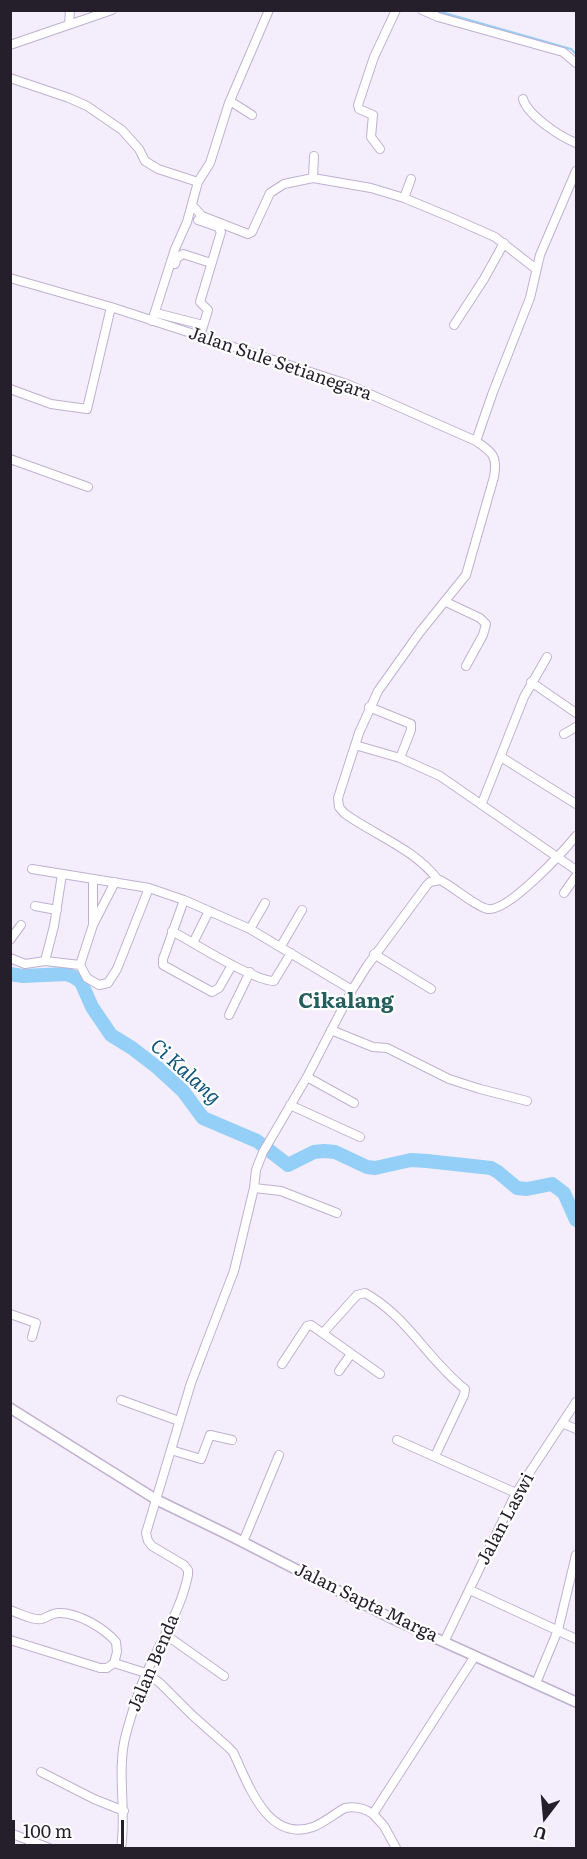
<!DOCTYPE html>
<html>
<head>
<meta charset="utf-8">
<style>
  body { margin:0 }
  #map { position:relative; width:587px; height:1859px; overflow:hidden; background:#f4eefc; font-family:Literata,serif }
  canvas { display:block }
  .frame { position:absolute; inset:0; border:12px solid #251f2c; pointer-events:none }
  .north { position:absolute; left:515px; top:1787px; width:60px; height:60px; -webkit-text-stroke:4px #fff; paint-order:stroke; rotate:196deg; font-size:16px; font-weight:700; line-height:24px; text-align:center; color:#251f2c }
  .north::after { content:''; display:block; margin:auto; width:21px; height:27px; background:#251f2c; clip-path:polygon(50% 0,100% 100%,50% 72%,0 100%) }
  .scale { position:absolute; left:12px; top:1820px; width:112px; height:27px; box-sizing:border-box; border:3px solid #251f2c; border-top:0; padding-left:8px; font-size:18px; line-height:21px; white-space:nowrap; color:#251f2c; -webkit-text-stroke:4px #fff; paint-order:stroke }
</style>
</head>
<body>
<div id="map">
<canvas width="587" height="1859"></canvas>
<div class="frame"></div>
<div class="north">U</div>
<div class="scale">100 m</div>
</div>
<script>
const g = document.querySelector('canvas').getContext('2d');
g.lineJoin = 'round';
function strokePath(path, color, width, dash) { g.strokeStyle = color; g.lineWidth = width; g.lineCap = dash ? 'butt' : 'round'; g.setLineDash(dash || []); g.stroke(path); }
function drawText(font, color, halo, rows, align = 'center') {
  g.font = font + ' Literata,serif'; g.lineWidth = 4.5; g.setLineDash([]); g.textBaseline = 'middle'; g.strokeStyle = halo; g.fillStyle = color; for (const [text, x, y, turn = 0] of rows) {
    g.save(); g.translate(x, y); g.rotate((+turn || 0) * Math.PI / 180); g.textAlign = isNaN(turn) ? turn : align; if (halo) g.strokeText(text, 0, 0); g.fillText(text, 0, 0); g.restore();
  }
}
strokePath(new Path2D(`
  M 434,10 L 571,49 L 576,54`), '#94cff7', 2);
strokePath(new Path2D(`
  M 10,974 L 23,976 L 66,974 L 74,977 L 81,982 L 92,1007 L 111,1035 L 132,1048 L 158,1068 L 183,1091 L 203,1118 L 257,1141 L 288,1165 L 314,1152 L 324,1151 L 335,1152 L 367,1167 L 375,1168 L 411,1160 L 427,1161 L 491,1168 L 498,1172 L 517,1188 L 527,1189 L 552,1184 L 564,1193 L 576,1220`), '#94cff7', 14);
const minor = new Path2D(`
  M 422,10 L 438,17 L 563,52 L 576,63
  M 69,24 L 70,10
  M 10,45 L 112,10
  M 10,78 L 69,98 L 87,106 L 122,130 L 139,149 L 145,161 L 158,169 L 198,182 L 210,163 L 229,103 L 269,10
  M 523,99 C 528,116 561,137 576,143
  M 230,101 L 252,115
  M 380,149 L 371,137 L 373,115 L 359,109 L 358,105 L 374,57 L 396,10
  M 313,178 L 314,156
  M 404,198 L 411,179
  M 192,205 L 202,216 L 248,234 L 252,232 L 270,193 L 284,184 L 313,178 L 371,188 L 404,198 L 450,217 L 495,237 L 536,269
  M 198,220 L 218,227 L 221,232 L 200,302 L 208,310 L 200,336
  M 175,264 L 177,258 L 183,254 L 211,263
  M 10,278 L 111,307 L 347,384 L 476,441 C 492,452 498,456 494,477 L 466,575 L 420,632 L 378,691 L 359,733 L 338,798 L 339,807 L 344,813 C 374,835 415,849 438,880
  M 156,313 L 203,325
  M 152,321 L 175,249 L 187,222 L 198,182
  M 454,325 L 484,279 L 504,243
  M 10,389 L 51,404 L 87,409 L 111,307
  M 476,441 L 493,392 L 530,298 L 540,255 L 576,171
  M 10,459 L 88,487
  M 446,602 L 480,618 L 486,624 L 483,635 L 466,666
  M 531,682 L 576,713
  M 369,707 L 411,724 L 411,730 L 400,758
  M 564,734 L 576,727
  M 355,745 L 400,758 L 440,776 L 576,870
  M 501,757 L 576,804
  M 482,803 L 524,697 L 547,657
  M 32,869 L 149,888 L 184,900 L 250,929 L 352,990
  M 62,874 L 54,926 L 45,961 L 80,965 L 87,978 L 99,985 L 108,983 L 117,969 L 149,888
  M 93,880 L 93,924
  M 564,893 L 576,876
  M 184,900 L 163,959 L 163,965 L 212,992 L 219,988 L 232,965
  M 35,906 L 57,910
  M 209,911 L 193,943 C 210,953 257,981 274,981 L 291,953
  M 250,929 L 265,903
  M 172,931 L 193,943
  M 10,940 L 21,925
  M 281,946 L 302,910
  M 374,954 L 431,989
  M 10,958 L 25,964 L 45,961
  M 80,965 L 93,925 L 115,882
  M 229,1015 L 250,972
  M 331,1030 L 373,1047 L 387,1048 L 449,1079 L 480,1089 L 527,1101
  M 307,1077 L 354,1103
  M 290,1105 L 360,1137
  M 254,1188 L 281,1191 L 337,1213
  M 10,1314 L 36,1323 L 32,1337
  M 323,1333 L 357,1295 L 365,1293 C 407,1316 428,1360 465,1389 L 464,1395 L 435,1456
  M 282,1364 L 307,1326 L 311,1325 L 380,1374
  M 339,1371 L 351,1354
  M 121,1400 L 179,1421
  M 562,1423 L 576,1429
  M 397,1440 L 516,1493
  M 171,1450 L 201,1459 L 210,1435 L 232,1440
  M 243,1542 L 279,1455
  M 470,1590 L 576,1639
  M 10,1610 C 18,1613 34,1621 42,1619 C 48,1617 52,1613 59,1613 C 79,1613 104,1628 116,1642 L 117,1652 L 114,1663 L 146,1673 L 160,1683 L 192,1715 L 228,1747 L 233,1752 C 248,1783 267,1843 313,1827 C 324,1823 334,1814 345,1808 C 355,1806 364,1808 373,1814
  M 166,1635 L 224,1676
  M 10,1640 L 100,1668 L 107,1668 L 114,1663
  M 444,1642 L 516,1493 L 576,1402
  M 536,1683 L 558,1630 L 576,1555
  M 41,1772 L 94,1799 L 124,1811
  M 10,1833 L 49,1848
  M 121,1848 C 127,1811 116,1771 126,1734 C 132,1713 138,1691 147,1672 C 161,1640 181,1610 188,1575 L 188,1570 L 184,1565 L 152,1546 L 148,1541 L 146,1533 L 191,1383 L 234,1271 L 254,1188 L 256,1170 L 263,1152 L 307,1077 L 352,990 L 367,966 L 427,885 L 430,882 L 440,880 C 454,887 476,907 488,909 C 508,912 563,852 576,836
  M 396,1848 L 384,1826 L 373,1814 L 475,1656`);
const major = new Path2D(`
  M 10,1408 L 157,1500 L 231,1536 L 389,1617 L 576,1702`);
strokePath(minor, '#bfb0d0', 10);
strokePath(major, '#bfb0d0', 12);
strokePath(minor, '#fff', 8);
strokePath(major, '#fff', 9);
drawText('18px', '#251f2c', '#fff', [
  ["Jalan Sule Setianegara",280,364,19],
  ["Jalan Laswi",506,1519,-62],
  ["Jalan Sapta Marga",366,1603,26],
  ["Jalan Benda",154,1663,-67]
]);
drawText('italic 20px', '#0e567c', '#fff', [
  ["Ci Kalang",185,1072,42]
]);
drawText('bold 21px', '#245e5d', '#fff', [
  ["Cikalang",346,1002]
]);
</script>
</body>
</html>
